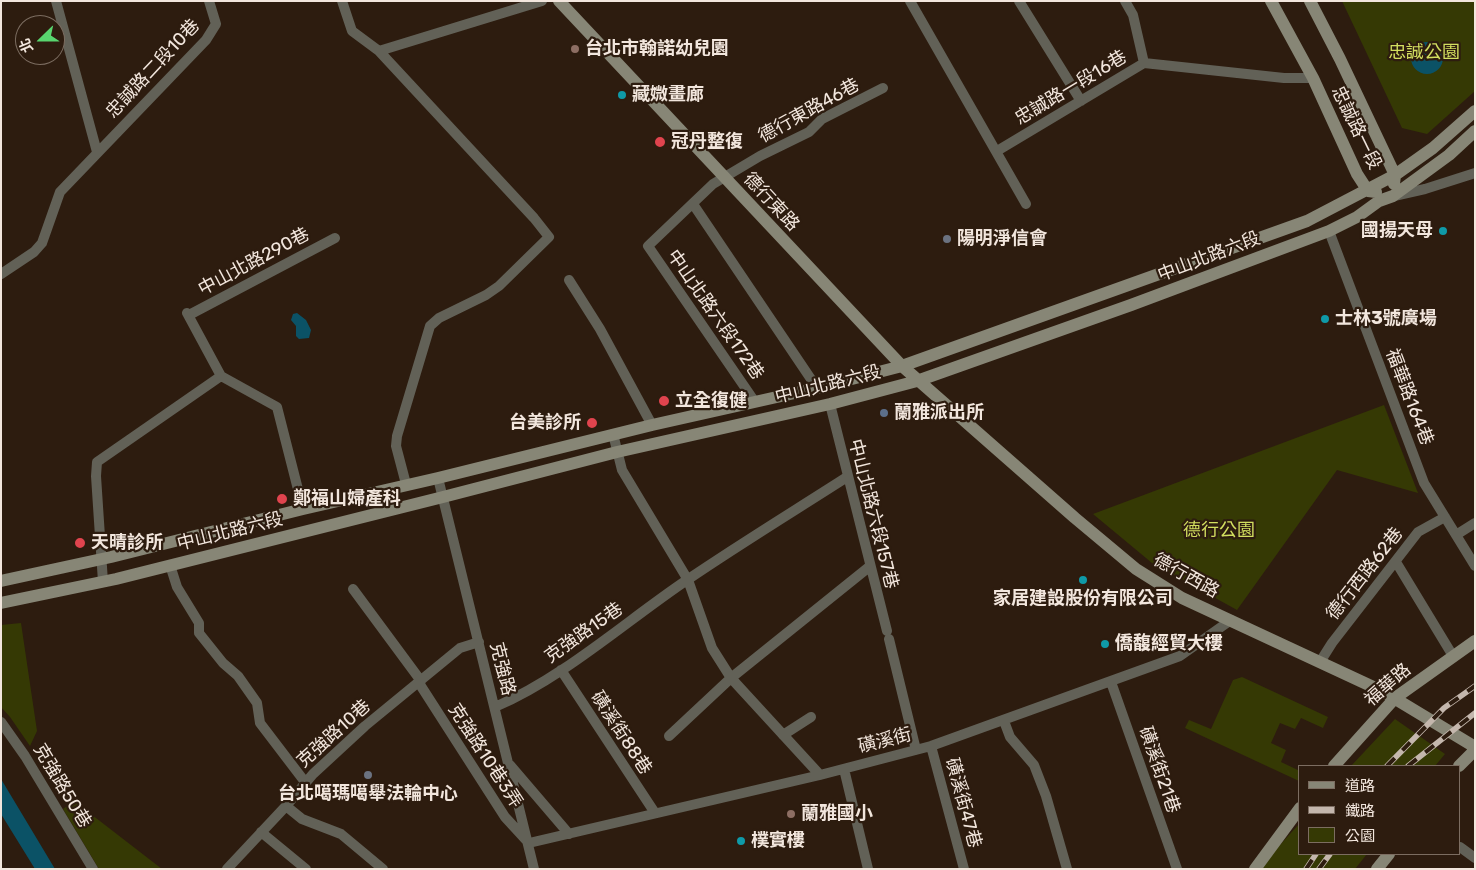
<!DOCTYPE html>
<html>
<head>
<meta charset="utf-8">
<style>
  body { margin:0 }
  #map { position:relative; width:1476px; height:870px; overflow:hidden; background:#2d1c0f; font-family:Rubik,"Noto Sans TC",sans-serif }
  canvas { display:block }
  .frame { position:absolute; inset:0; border:2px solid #f2e6dd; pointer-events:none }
  .legend { position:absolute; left:1298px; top:765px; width:162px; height:90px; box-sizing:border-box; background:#2d1c0f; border:1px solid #7c6d61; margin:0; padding:6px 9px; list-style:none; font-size:15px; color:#f2e6dd }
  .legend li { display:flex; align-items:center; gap:10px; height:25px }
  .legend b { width:25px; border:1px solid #7c6d61 }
  .north { position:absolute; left:15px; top:15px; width:50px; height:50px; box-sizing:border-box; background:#2d1c0f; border:1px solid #7c6d61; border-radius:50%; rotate:248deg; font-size:14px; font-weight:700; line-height:20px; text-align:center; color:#f2e6dd }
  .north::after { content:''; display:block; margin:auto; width:18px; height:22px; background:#59d56f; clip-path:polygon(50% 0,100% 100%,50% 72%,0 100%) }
</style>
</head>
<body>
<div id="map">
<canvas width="1476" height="870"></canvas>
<div class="frame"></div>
<ul class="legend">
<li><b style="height:6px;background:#878676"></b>道路</li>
<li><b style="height:6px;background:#c4b7ad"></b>鐵路</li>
<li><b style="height:14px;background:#353904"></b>公園</li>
</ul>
<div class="north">北</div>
</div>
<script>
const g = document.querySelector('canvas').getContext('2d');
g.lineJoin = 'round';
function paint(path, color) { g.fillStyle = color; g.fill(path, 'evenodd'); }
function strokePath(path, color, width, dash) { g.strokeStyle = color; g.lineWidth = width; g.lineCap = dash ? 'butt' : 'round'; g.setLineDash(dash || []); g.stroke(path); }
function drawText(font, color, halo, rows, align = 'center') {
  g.font = font + ' Rubik,"Noto Sans TC",sans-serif'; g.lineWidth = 4.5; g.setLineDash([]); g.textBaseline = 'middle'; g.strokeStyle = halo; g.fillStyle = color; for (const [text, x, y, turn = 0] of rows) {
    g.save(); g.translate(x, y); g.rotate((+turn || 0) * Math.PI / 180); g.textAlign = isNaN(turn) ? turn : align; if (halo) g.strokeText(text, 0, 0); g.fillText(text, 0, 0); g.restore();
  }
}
paint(new Path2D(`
  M 1342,1 L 1475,1 L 1475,91 L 1427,134 L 1402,128 Z
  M 1384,405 L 1418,493 L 1337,470 L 1237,610 L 1152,563 L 1093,514 Z
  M 21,623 L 37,731 L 30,746 L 10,717 L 1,707 L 1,625 Z
  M 1242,677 L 1328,717 L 1323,728 L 1301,718 L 1295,729 L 1280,723 L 1271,743 L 1286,750 L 1281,762 L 1300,771 L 1299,781 L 1185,728 L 1189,720 L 1211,729 L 1233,680 Z
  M 1395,719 L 1445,754 L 1435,766 L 1351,766 Z
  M 74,801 L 162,869 L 99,869 L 63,809 Z
  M 1300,823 L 1300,854 L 1367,854 L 1355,869 L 1261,869 L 1269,857 Z`), '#353904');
paint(new Path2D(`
  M1411 58a16 16 0 1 1 32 0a16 16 0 1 1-32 0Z
  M 297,313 L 306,320 L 311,330 L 309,338 L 299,339 L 296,336 L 296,326 L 291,320 L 293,314 Z
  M 1,779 L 55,869 L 35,869 L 1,814 Z`), '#0b5266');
strokePath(new Path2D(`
  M 56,1 L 97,152
  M 342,1 L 352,31 L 379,51 L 534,218 L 549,237 L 499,286 L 486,295 L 439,318 L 430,326 L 397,436 L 396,446 L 406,484
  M 910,1 L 1026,204
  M 1019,1 L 1081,101
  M 1125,1 L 1133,15 L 1144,63
  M 379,51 L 542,1
  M 997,151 L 1144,63 L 1284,78 L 1313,78
  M 1394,196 L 1425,189 L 1475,173
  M 693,204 L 817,388
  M 1329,231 L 1424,483 L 1475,566
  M 1,274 L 34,252 L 42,243 L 60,192 L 206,40 L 216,24 L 209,1
  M 569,280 L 600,329 L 652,425
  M 187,313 L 221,376
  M 189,315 L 335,238
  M 221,376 L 277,407 L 303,509
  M 755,402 L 648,246 L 713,184 L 760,156 L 809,132 L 822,119 L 883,88
  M 830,404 L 887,631
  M 613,434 L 622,470 L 688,580 L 712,648 L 731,678 L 820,775
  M 438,478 L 534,869
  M 1456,535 L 1475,523
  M 1396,562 L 1453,656
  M 170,565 L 177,587 L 199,623 L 199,633 L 223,663 L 238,676 L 257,703 L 260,723 L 305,782
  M 103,582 L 96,476 L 97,462 L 221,376
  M 353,589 L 421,681
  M 889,639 L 916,750
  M 1320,662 L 1332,643 L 1418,532 L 1445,517
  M 561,670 L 655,813
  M 1111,682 L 1177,869
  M 419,683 L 505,817 L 528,842
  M 495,707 C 563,678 626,621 687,580 C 740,544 794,511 847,477
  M 1004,721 L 1010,737 L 1034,765 L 1046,796 L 1067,869
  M 1,722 L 25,756 L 93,869
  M 783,735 L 811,717
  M 669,736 L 731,678 L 869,567
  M 931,746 L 964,869
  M 510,765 L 569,834
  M 844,769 L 868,869
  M 286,806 L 302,819 L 341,834 L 383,869
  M 261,832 L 306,869
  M 529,843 L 820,775 L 931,746 L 1180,656 L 1231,620
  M 1460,847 L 1475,858
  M 227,869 L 286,806 L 313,774 L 365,726 L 460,648 L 479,642`), '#626157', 10);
strokePath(new Path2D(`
  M 559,1 L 902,366 L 1075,518 L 1136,569 L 1182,598 L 1384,692 L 1475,747
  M 1271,1 L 1313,78 L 1357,174 L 1368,191 L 1376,192
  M 1310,1 L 1340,59 L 1395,175 L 1394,184
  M 1,581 L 111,557 L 303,509 L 438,478 L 652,425 L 817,388 L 902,366 L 1307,221 L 1395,175 L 1433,148 L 1475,111
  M 1,603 L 116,579 L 443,497 L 617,452 L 830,404 L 917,381 L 1131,305 L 1329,231 L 1357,217 L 1379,201 L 1393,196 L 1449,155 L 1475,131
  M 1334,766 L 1395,698 L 1475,641
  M 1459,766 L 1475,750
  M 1255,869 L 1300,808
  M 1377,869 L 1389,854`), '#878676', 12);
const rail = new Path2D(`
  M 1387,766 L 1444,708 L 1475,686
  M 1408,766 L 1475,713
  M 1306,869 L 1316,854
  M 1319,869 L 1330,854`);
strokePath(rail, '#c4b7ad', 5.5);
strokePath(rail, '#2d1c0f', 4, [11]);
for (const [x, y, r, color] of [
  [575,49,5,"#8d6e63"],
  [622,95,5,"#0f9aa8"],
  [660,142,6,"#e0444e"],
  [1443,231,5,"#0f9aa8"],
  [947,239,5,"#6b7280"],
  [1325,319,5,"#0f9aa8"],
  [664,401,6,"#e0444e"],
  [884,413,5,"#5c6f8a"],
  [592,423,6,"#e0444e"],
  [282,499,6,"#e0444e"],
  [80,543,6,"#e0444e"],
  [1083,580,5,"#0f9aa8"],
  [1105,644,5,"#0f9aa8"],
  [368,775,5,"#6b7280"],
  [791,814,5,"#8d6e63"],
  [741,841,5,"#0f9aa8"]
]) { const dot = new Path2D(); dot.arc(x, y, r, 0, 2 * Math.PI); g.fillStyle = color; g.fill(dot); strokePath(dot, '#2d1c0f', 2); }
drawText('bold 18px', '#f2e6dd', '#2d1c0f', [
  ["台北市翰諾幼兒園",585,49],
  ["藏媺畫廊",632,95],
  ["冠丹整復",671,142],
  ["國揚天母",1433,231,"right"],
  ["陽明淨信會",957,239],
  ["士林3號廣場",1335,319],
  ["立全復健",675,401],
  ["蘭雅派出所",894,413],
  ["台美診所",581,423,"right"],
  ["鄭福山婦產科",293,499],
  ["天晴診所",91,543],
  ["家居建設股份有限公司",1083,599,"center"],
  ["僑馥經貿大樓",1115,644],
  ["台北噶瑪噶舉法輪中心",368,794,"center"],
  ["蘭雅國小",801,814],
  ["樸實樓",751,841]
], 'left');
drawText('18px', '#d2de5f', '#2d1c0f', [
  ["忠誠公園",1424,53],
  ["德行公園",1219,531]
]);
drawText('18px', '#f2e6dd', '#2d1c0f', [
  ["忠誠路二段10巷",153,69,-47],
  ["忠誠路一段16巷",1071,88,-31],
  ["德行東路46巷",809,111,-29],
  ["忠誠路一段",1356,128,64],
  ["德行東路",771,202,47],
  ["中山北路六段",1209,257,-21],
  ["中山北路290巷",254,262,-28],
  ["中山北路六段172巷",715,315,55],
  ["中山北路六段",828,385,-14],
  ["福華路164巷",1409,397,69],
  ["中山北路六段157巷",873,514,76],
  ["中山北路六段",230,532,-14],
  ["德行西路62巷",1365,574,-52],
  ["德行西路",1186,576,29],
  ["克強路15巷",584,633,-35],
  ["克強路",502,669,76],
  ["福華路",1388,685,-41],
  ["磺溪街88巷",621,733,57],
  ["克強路10巷",334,734,-42],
  ["磺溪街",885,741,-14],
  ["克強路10巷3弄",485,756,57],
  ["磺溪街21巷",1159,770,71],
  ["克強路50巷",62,786,59],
  ["磺溪街47巷",963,803,75]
]);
</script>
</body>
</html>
